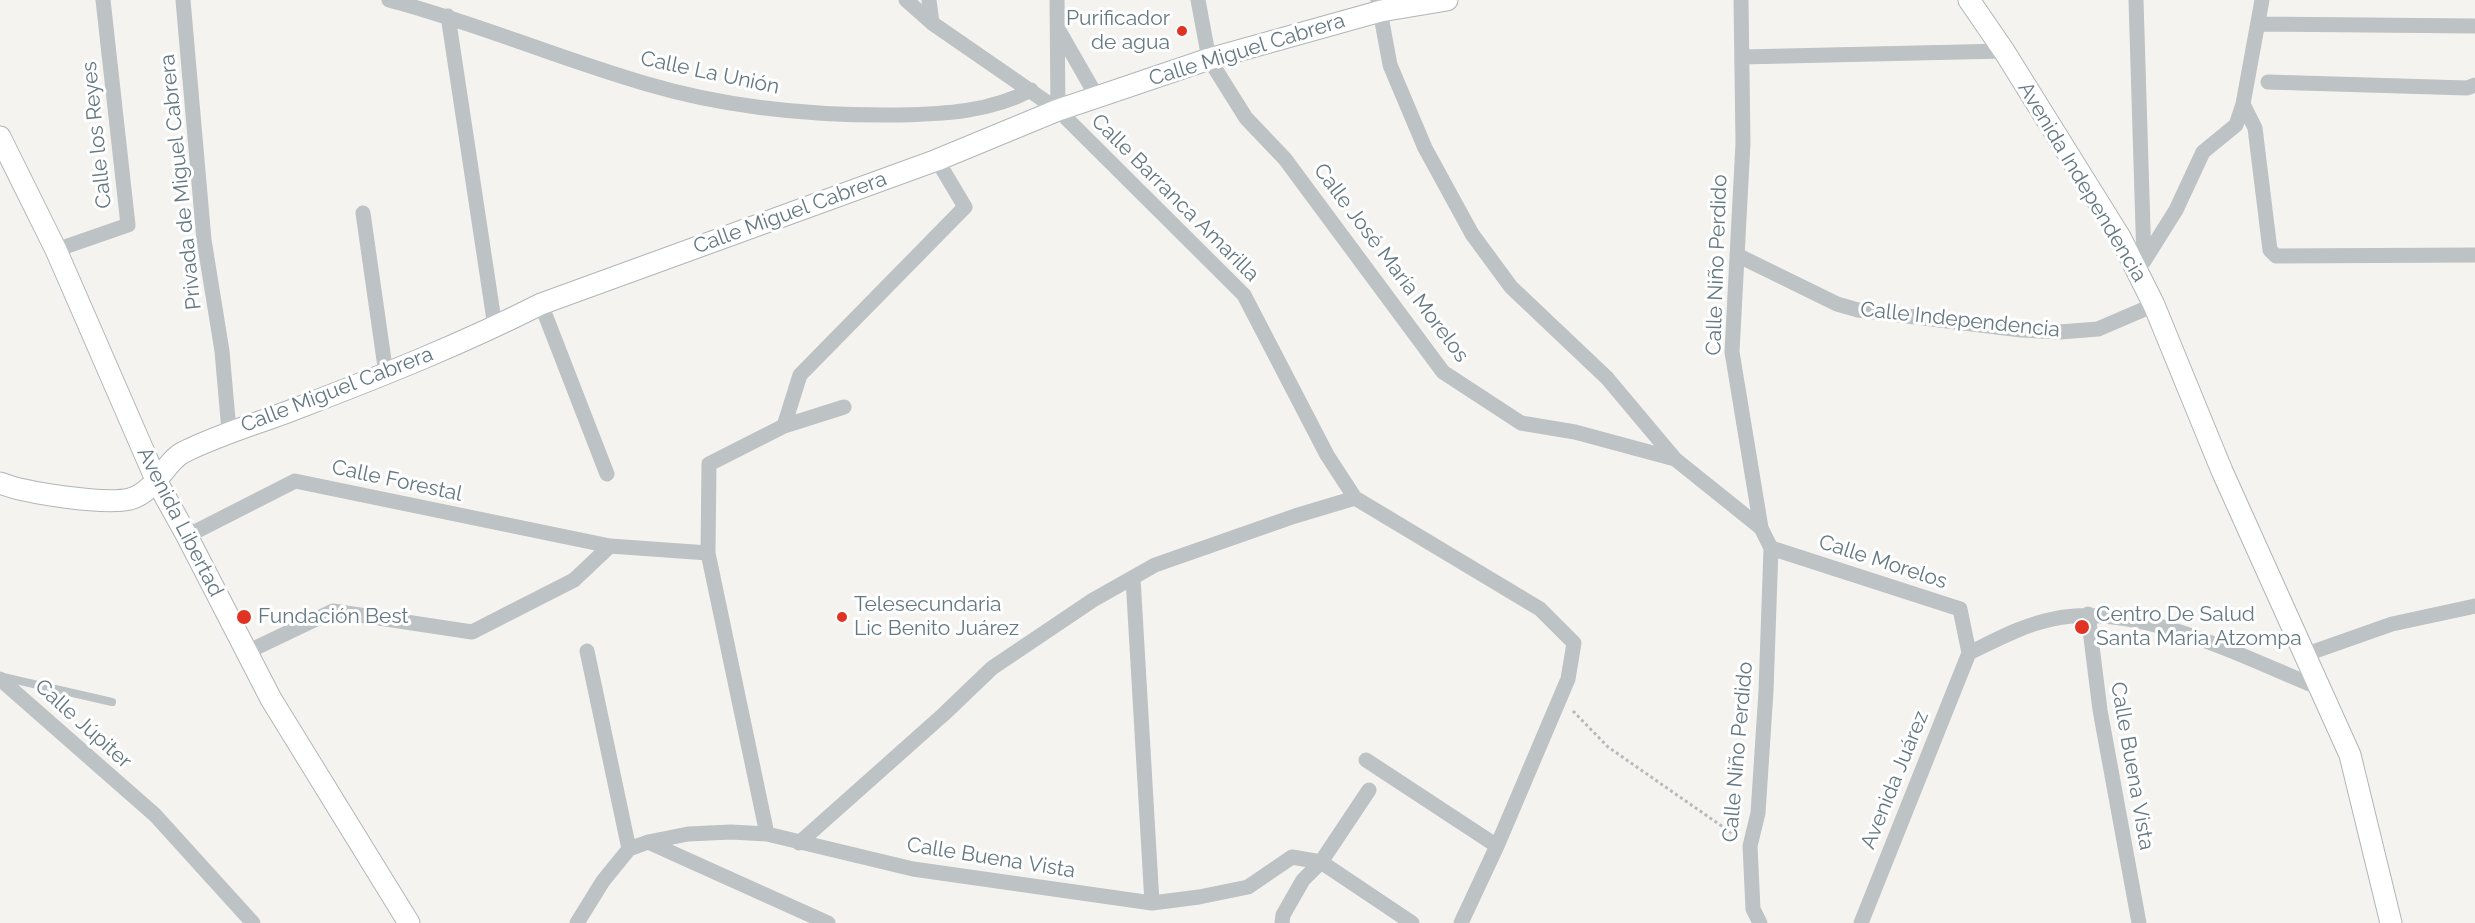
<!DOCTYPE html>
<html>
<head>
<meta charset="utf-8">
<style>
  body { margin:0 }
  canvas { display:block; background:#f4f3f0 }
</style>
</head>
<body>
<canvas width="2475" height="923"></canvas>
<script>
const g = document.querySelector('canvas').getContext('2d');
g.lineJoin = 'round';
function strokePath(path, color, width, dash) { g.strokeStyle = color; g.lineWidth = width; g.lineCap = dash ? 'butt' : 'round'; g.setLineDash(dash || []); g.stroke(path); }
function drawText(font, color, halo, rows, align = 'center') {
  g.font = font + ' Raleway,sans-serif'; g.lineWidth = 6; g.setLineDash([]); g.textBaseline = 'middle'; g.strokeStyle = halo; g.fillStyle = color; for (const [text, x, y, turn = 0] of rows) {
    g.save(); g.translate(x, y); g.rotate((+turn || 0) * Math.PI / 180); g.textAlign = isNaN(turn) ? turn : align; if (halo) g.strokeText(text, 0, 0); g.fillText(text, 0, 0); g.restore();
  }
}
const secondary = new Path2D(`
  M 1969,0 L 2004,51 L 2120,237 L 2154,305 L 2222,471 L 2350,755 L 2391,923
  M 0,137 L 56,250 L 157,482 L 187,536 L 271,699 L 409,923
  M 0,483 C 25,493 104,505 130,499 C 156,492 166,460 184,452 C 222,433 263,422 303,406 C 384,375 464,343 541,304 L 937,160 L 1058,110 L 1097,97 L 1209,59 L 1381,11 L 1447,0`);
strokePath(secondary, '#afb6b9', 23);
strokePath(new Path2D(`
  M 1573,711 L 1608,747 L 1736,836`), '#b7babc', 3, [3, 3]);
strokePath(new Path2D(`
  M 3,677 L 112,702`), '#bdc2c4', 8);
strokePath(new Path2D(`
  M 183,0 L 204,240 L 222,351 L 229,431
  M 389,0 C 477,23 560,59 647,84 C 728,108 815,116 899,115 C 944,114 990,112 1031,90
  M 906,0 L 932,23 L 1058,110 L 1244,295 L 1327,455 L 1355,498 L 1540,609 L 1574,643 L 1568,679 L 1497,846 L 1461,923
  M 929,0 L 932,23
  M 1057,0 L 1058,110
  M 1198,0 L 1209,59 L 1246,118 L 1285,159 L 1443,372 L 1521,423 L 1575,432 L 1675,459
  M 1378,0 L 1390,65 L 1425,148 L 1472,234 L 1511,287 L 1607,378 L 1675,459 L 1761,528 L 1771,548 L 1766,691 L 1758,813 L 1750,846 L 1753,909 L 1760,923
  M 1741,0 L 1743,143 L 1732,352 L 1761,528
  M 2136,0 L 2144,261
  M 448,16 L 495,327
  M 2258,24 L 2475,26
  M 1058,29 L 1097,97
  M 1742,57 L 2004,51
  M 2268,82 L 2467,88 L 2475,85
  M 2243,104 L 2255,128 L 2270,250 L 2276,256 L 2475,255
  M 363,213 L 386,374
  M 56,250 L 128,225 L 103,0
  M 1737,255 L 1837,304 L 1858,310 L 2021,330 L 2060,332 L 2098,329 L 2154,305
  M 2144,261 L 2176,210 L 2203,152 L 2236,125 L 2243,104 L 2262,0
  M 541,304 L 607,474
  M 784,426 L 800,375 L 965,207 L 937,160
  M 187,536 L 295,481 L 610,546
  M 1771,548 L 1960,609 L 1969,653 C 1996,640 2023,625 2053,619 C 2139,601 2244,658 2322,689
  M 1133,578 L 1152,903
  M 2088,614 L 2100,710 L 2139,923
  M 587,651 L 629,849
  M 247,652 L 333,611 L 472,632 L 574,580 L 610,546 L 708,553
  M 2304,655 L 2392,624 L 2475,606
  M 0,679 L 155,815 L 253,923
  M 1366,760 L 1497,846
  M 767,834 L 708,553 L 709,464 L 784,426 L 844,407
  M 648,842 L 828,923
  M 799,843 L 944,714 L 992,668 L 1093,600 L 1155,565 L 1295,516 L 1355,498
  M 577,923 L 603,881 L 629,849 L 648,842 L 688,834 L 731,832 L 767,834 L 913,869 L 1152,903 L 1199,897 L 1248,887 L 1292,857 L 1321,862 L 1412,923
  M 1282,923 L 1283,915 L 1303,880 L 1321,862 L 1369,790
  M 1861,923 L 1969,653`), '#bdc2c4', 15);
strokePath(secondary, '#fff', 21);
for (const [x, y, r, color] of [
  [1182,31,6,"#e03324"],
  [244,617,8,"#e03324"],
  [842,617,6,"#e03324"],
  [2082,627,8,"#e03324"]
]) { const dot = new Path2D(); dot.arc(x, y, r, 0, 2 * Math.PI); g.fillStyle = color; g.fill(dot); strokePath(dot, '#fff', 2); }
drawText('21px', '#637880', '#fff', [
  ["Purificador",1170,19,"right"],
  ["de agua",1170,43,"right"],
  ["Telesecundaria",854,605],
  ["Lic Benito Juárez",854,629],
  ["Centro De Salud",2096,615],
  ["Santa Maria Atzompa",2096,639],
  ["Fundación Best",258,617]
], 'left');
drawText('21px', '#637880', '#fff', [
  ["Calle Miguel Cabrera",1247,50,-17],
  ["Calle La Unión",710,73,12],
  ["Calle los Reyes",97,135,-96],
  ["Privada de Miguel Cabrera",181,182,-96],
  ["Avenida Independencia",2082,182,59],
  ["Calle Barranca Amarilla",1175,198,45],
  ["Calle Miguel Cabrera",790,213,-20],
  ["Calle José María Morelos",1391,263,53],
  ["Calle Niño Perdido",1717,265,-88],
  ["Calle Independencia",1960,320,6],
  ["Calle Miguel Cabrera",337,390,-21],
  ["Calle Forestal",397,481,12],
  ["Avenida Libertad",180,522,63],
  ["Calle Morelos",1883,562,18],
  ["Calle Júpiter",83,724,42],
  ["Calle Niño Perdido",1738,752,-85],
  ["Calle Buena Vista",2132,766,80],
  ["Avenida Juárez",1895,780,-68],
  ["Calle Buena Vista",991,858,9]
]);
</script>
</body>
</html>
